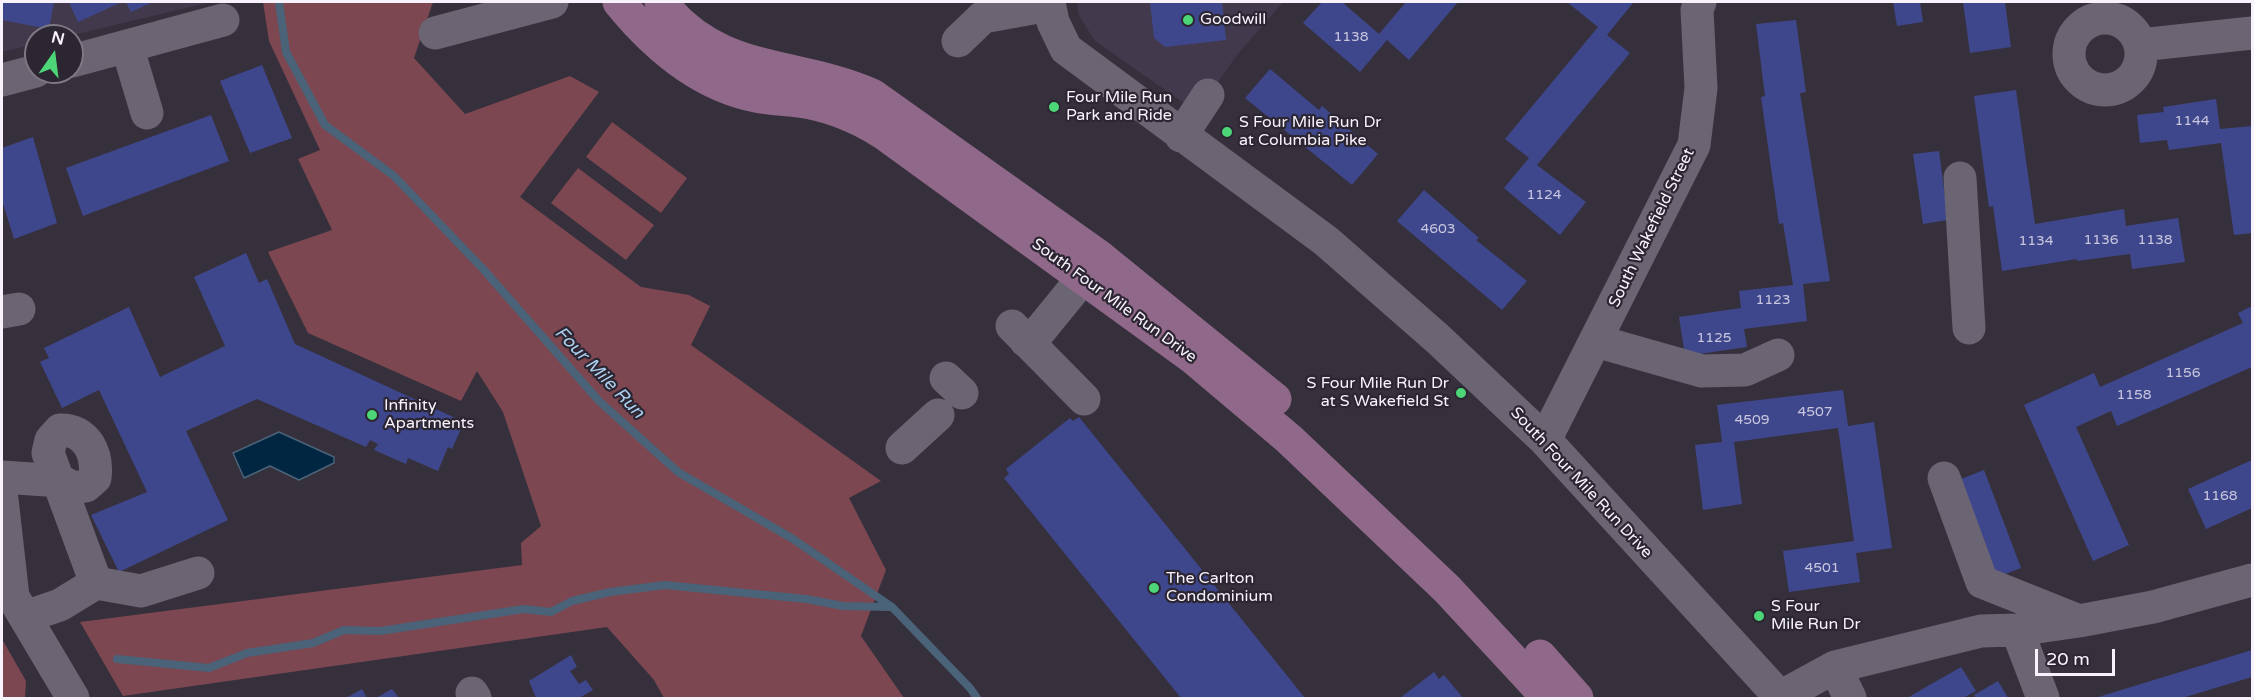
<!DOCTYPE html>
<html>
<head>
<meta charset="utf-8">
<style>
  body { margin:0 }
  #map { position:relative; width:2254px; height:700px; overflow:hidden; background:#36303d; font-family:"Varela Round",sans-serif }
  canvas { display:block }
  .frame { position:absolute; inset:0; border:3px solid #f7f2fb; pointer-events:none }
  .north { position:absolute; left:24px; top:24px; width:60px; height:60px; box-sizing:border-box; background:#2c2633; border:2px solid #7d7883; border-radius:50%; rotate:14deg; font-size:16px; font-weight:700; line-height:24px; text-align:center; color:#f7f2fb }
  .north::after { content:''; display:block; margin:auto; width:21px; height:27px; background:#4cd677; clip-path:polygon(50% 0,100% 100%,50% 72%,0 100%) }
  .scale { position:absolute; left:2035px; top:649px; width:80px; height:27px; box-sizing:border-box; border:3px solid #f7f2fb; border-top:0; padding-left:8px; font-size:18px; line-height:21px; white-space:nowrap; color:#f7f2fb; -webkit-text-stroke:4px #2c2633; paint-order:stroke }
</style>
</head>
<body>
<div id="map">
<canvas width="2254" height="700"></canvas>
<div class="frame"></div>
<div class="north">N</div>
<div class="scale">20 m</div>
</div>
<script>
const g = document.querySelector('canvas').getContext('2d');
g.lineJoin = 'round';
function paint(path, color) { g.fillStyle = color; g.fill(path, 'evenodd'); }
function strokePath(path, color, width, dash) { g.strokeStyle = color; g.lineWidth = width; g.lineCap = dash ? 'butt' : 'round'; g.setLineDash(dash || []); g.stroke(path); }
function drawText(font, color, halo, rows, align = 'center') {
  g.font = font + ' "Varela Round",sans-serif'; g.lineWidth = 4.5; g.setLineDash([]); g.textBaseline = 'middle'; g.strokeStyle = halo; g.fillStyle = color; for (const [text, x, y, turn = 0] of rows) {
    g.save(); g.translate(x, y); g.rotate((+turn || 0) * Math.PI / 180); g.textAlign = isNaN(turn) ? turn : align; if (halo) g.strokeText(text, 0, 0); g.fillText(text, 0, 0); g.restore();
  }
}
paint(new Path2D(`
  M 2,2 L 211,2 L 69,36 L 36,36 L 36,44 L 2,52 Z
  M 1077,2 L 1283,2 L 1237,55 L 1197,112 L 1095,41 L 1079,16 Z`), '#42394c');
paint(new Path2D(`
  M 263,2 L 433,2 L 414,58 L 465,114 L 570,76 L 599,92 L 520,197 L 641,287 L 689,295 L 710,306 L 691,345 L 881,481 L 849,498 L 886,570 L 861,636 L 904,698 L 664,698 L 654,680 L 607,627 L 123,696 L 80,622 L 522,565 L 521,543 L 541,526 L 503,412 L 477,371 L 461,401 L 308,333 L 268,252 L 332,230 L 298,159 L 320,150 L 269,41 Z
  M 612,122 L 687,178 L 661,213 L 586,157 Z
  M 578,168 L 654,225 L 626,260 L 551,203 Z
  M 2,639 L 26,681 L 25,698 L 2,698 Z`), '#7c4750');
const water = new Path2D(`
  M 279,432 L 334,457 L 334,463 L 299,480 L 270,466 L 244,478 L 233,453 Z`);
paint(water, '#002641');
strokePath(water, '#4a6379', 1.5);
strokePath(new Path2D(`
  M 279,2 L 286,52 L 325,125 L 394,176 L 483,269 L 599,401 L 678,472 L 793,539 L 892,607 L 970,688 L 977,698
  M 117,659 L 209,668 L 247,653 L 313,643 L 344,630 L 380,631 L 524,609 L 551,612 L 572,601 L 610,592 L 665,585 L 806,599 L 843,606 L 891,607`), '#4a6379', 8);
paint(new Path2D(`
  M 2,2 L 54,2 L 49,29 L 2,20 Z
  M 69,2 L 122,2 L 78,22 Z
  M 126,2 L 153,2 L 131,12 Z
  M 1150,2 L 1222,2 L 1226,40 L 1165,47 L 1154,38 Z
  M 1322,2 L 1342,2 L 1379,34 L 1406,2 L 1458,2 L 1409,60 L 1387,40 L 1360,72 L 1303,23 Z
  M 1567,2 L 1633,3 L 1607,35 L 1630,53 L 1537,165 L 1586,202 L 1560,235 L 1504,188 L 1529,158 L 1505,139 L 1598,27 Z
  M 1893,2 L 1920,2 L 1923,22 L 1897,26 Z
  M 1963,2 L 2005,2 L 2011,47 L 1970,53 Z
  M 1796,20 L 1806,92 L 1800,93 L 1830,281 L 1803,284 L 1807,321 L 1744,329 L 1747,347 L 1685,356 L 1679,317 L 1741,308 L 1739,291 L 1793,285 L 1783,223 L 1779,224 L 1761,97 L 1765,96 L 1756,24 Z
  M 262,65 L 292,138 L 250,153 L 220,81 Z
  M 1270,69 L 1319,110 L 1322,106 L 1378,154 L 1352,185 L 1245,98 Z
  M 2016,90 L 2035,224 L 2124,209 L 2126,226 L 2178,218 L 2185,262 L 2132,269 L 2130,254 L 2077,261 L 2077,259 L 2002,271 L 1993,206 L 1989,207 L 1974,96 Z
  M 2216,99 L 2220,129 L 2252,126 L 2252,233 L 2234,235 L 2221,143 L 2169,150 L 2167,140 L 2140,143 L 2137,115 L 2164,112 L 2163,107 Z
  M 211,115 L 229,161 L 83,216 L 66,168 Z
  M 33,137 L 57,223 L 14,239 L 2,200 L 2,148 Z
  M 1939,151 L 1948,220 L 1923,224 L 1913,154 Z
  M 1424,190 L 1479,238 L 1476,240 L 1527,281 L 1502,310 L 1397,221 Z
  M 246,253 L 259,283 L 267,279 L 295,344 L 464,422 L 452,449 L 448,447 L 438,471 L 408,458 L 406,464 L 374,450 L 378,444 L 370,440 L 366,447 L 257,399 L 186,431 L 228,520 L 119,572 L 91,515 L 147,492 L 99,390 L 62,408 L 40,362 L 49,358 L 44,348 L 129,307 L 160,377 L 225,346 L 194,277 Z
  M 2252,306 L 2252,367 L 2117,426 L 2111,411 L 2076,427 L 2129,545 L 2093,561 L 2024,405 L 2094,373 L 2100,387 L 2243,323 L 2238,313 Z
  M 1843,390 L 1848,426 L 1874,422 L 1892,548 L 1856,553 L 1860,582 L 1789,592 L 1783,551 L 1854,541 L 1838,428 L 1734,442 L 1742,504 L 1703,510 L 1695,445 L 1722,442 L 1717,405 Z
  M 1079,417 L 1305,698 L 1181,698 L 1004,478 L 1009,474 L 1006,469 L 1070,418 L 1073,421 Z
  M 2252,460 L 2252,508 L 2206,529 L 2188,489 Z
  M 1984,470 L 2021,568 L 1997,577 L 1961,479 Z
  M 2252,650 L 2252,677 L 2182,698 L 2095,698 Z
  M 571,655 L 577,667 L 570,671 L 579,684 L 586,680 L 593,690 L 579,698 L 536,698 L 529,681 Z
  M 1961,667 L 1976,691 L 1963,698 L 1907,698 Z
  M 1434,672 L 1439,679 L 1444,675 L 1463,698 L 1400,698 Z
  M 1998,681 L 2008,698 L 1976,698 L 1974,695 Z
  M 362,689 L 367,698 L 346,698 Z
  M 392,689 L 399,698 L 376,698 Z`), '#3f478c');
strokePath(new Path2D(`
  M 1049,2 L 1053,22 L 1066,49 L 1326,241 L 1438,339 L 1545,440 L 1781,698
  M2069 54a36 36 0 1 1 72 0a36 36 0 1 1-72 0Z
  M 435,33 L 552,2
  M 958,41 L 983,17 L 1049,5
  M 2140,45 L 2252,33
  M 127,46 L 147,113
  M 72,61 L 223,20
  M 2,80 L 36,71
  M 1181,136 L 1208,95
  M 1960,178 L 1969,328
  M 2,312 L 19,309
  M 1012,326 L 1084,399
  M 1026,341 L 1038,333 L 1100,257
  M 1596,341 L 1702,371 L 1745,370 L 1778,355
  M 946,378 L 962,393
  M 1545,440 L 1694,145 L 1701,88 L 1697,10 L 1700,2
  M 902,448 L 938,415
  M 2,477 L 61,481 L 73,488 L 86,486 L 95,478 C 98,454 87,429 60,430 L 51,440 L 48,453 L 96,583 L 141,591 L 198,573
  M 1944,478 L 1982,582 L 2077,620
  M 2,499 L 13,597 L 73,698
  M 25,617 L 60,605 L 96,583
  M 2017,630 L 2043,698
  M 1835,667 L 1850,698
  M 472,693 L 475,698
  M 1780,697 L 1835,667 L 1981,631 L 2017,630 L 2079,621 L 2153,607 L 2252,580`), '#6b6473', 33);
strokePath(new Path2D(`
  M 619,2 C 654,45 700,85 756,96 C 770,99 784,99 798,101 C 829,105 856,116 883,133 L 1193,358 L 1289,439 L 1447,589 L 1548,698
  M 661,2 C 718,76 795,61 872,95 L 1100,257 L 1275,399
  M 1540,656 L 1577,698`), '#906889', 33);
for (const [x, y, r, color] of [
  [1188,20,6,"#4cd677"],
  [1054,107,6,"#4cd677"],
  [1227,132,6,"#4cd677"],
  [1461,393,6,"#4cd677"],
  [372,415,6,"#4cd677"],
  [1154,588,6,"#4cd677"],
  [1759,616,6,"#4cd677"]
]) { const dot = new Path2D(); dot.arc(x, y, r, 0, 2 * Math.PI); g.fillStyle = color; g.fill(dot); strokePath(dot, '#2c2633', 2); }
drawText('14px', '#c9c7df', null, [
  ["1138",1351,37],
  ["1144",2192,121],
  ["1124",1544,195],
  ["4603",1438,229],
  ["1136",2101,240],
  ["1138",2155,240],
  ["1134",2036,241],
  ["1123",1773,300],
  ["1125",1714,338],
  ["1156",2183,373],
  ["1158",2134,395],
  ["4507",1815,412],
  ["4509",1752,420],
  ["1168",2220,496],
  ["4501",1822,568]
]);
drawText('16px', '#f7f2fb', '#2c2633', [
  ["Goodwill",1200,20],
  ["Four Mile Run",1066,98],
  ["Park and Ride",1066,116],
  ["S Four Mile Run Dr",1239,123],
  ["at Columbia Pike",1239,141],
  ["S Four Mile Run Dr",1449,384,"right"],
  ["at S Wakefield St",1449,402,"right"],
  ["Infinity",384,406],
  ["Apartments",384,424],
  ["The Carlton",1166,579],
  ["Condominium",1166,597],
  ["S Four",1771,607],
  ["Mile Run Dr",1771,625]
], 'left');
drawText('16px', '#f7f2fb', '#2c2633', [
  ["South Wakefield Street",1652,228,-64],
  ["South Four Mile Run Drive",1114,301,36],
  ["South Four Mile Run Drive",1581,483,47]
]);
drawText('italic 18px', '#acd0ef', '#2c2633', [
  ["Four Mile Run",599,373,46]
]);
</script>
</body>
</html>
